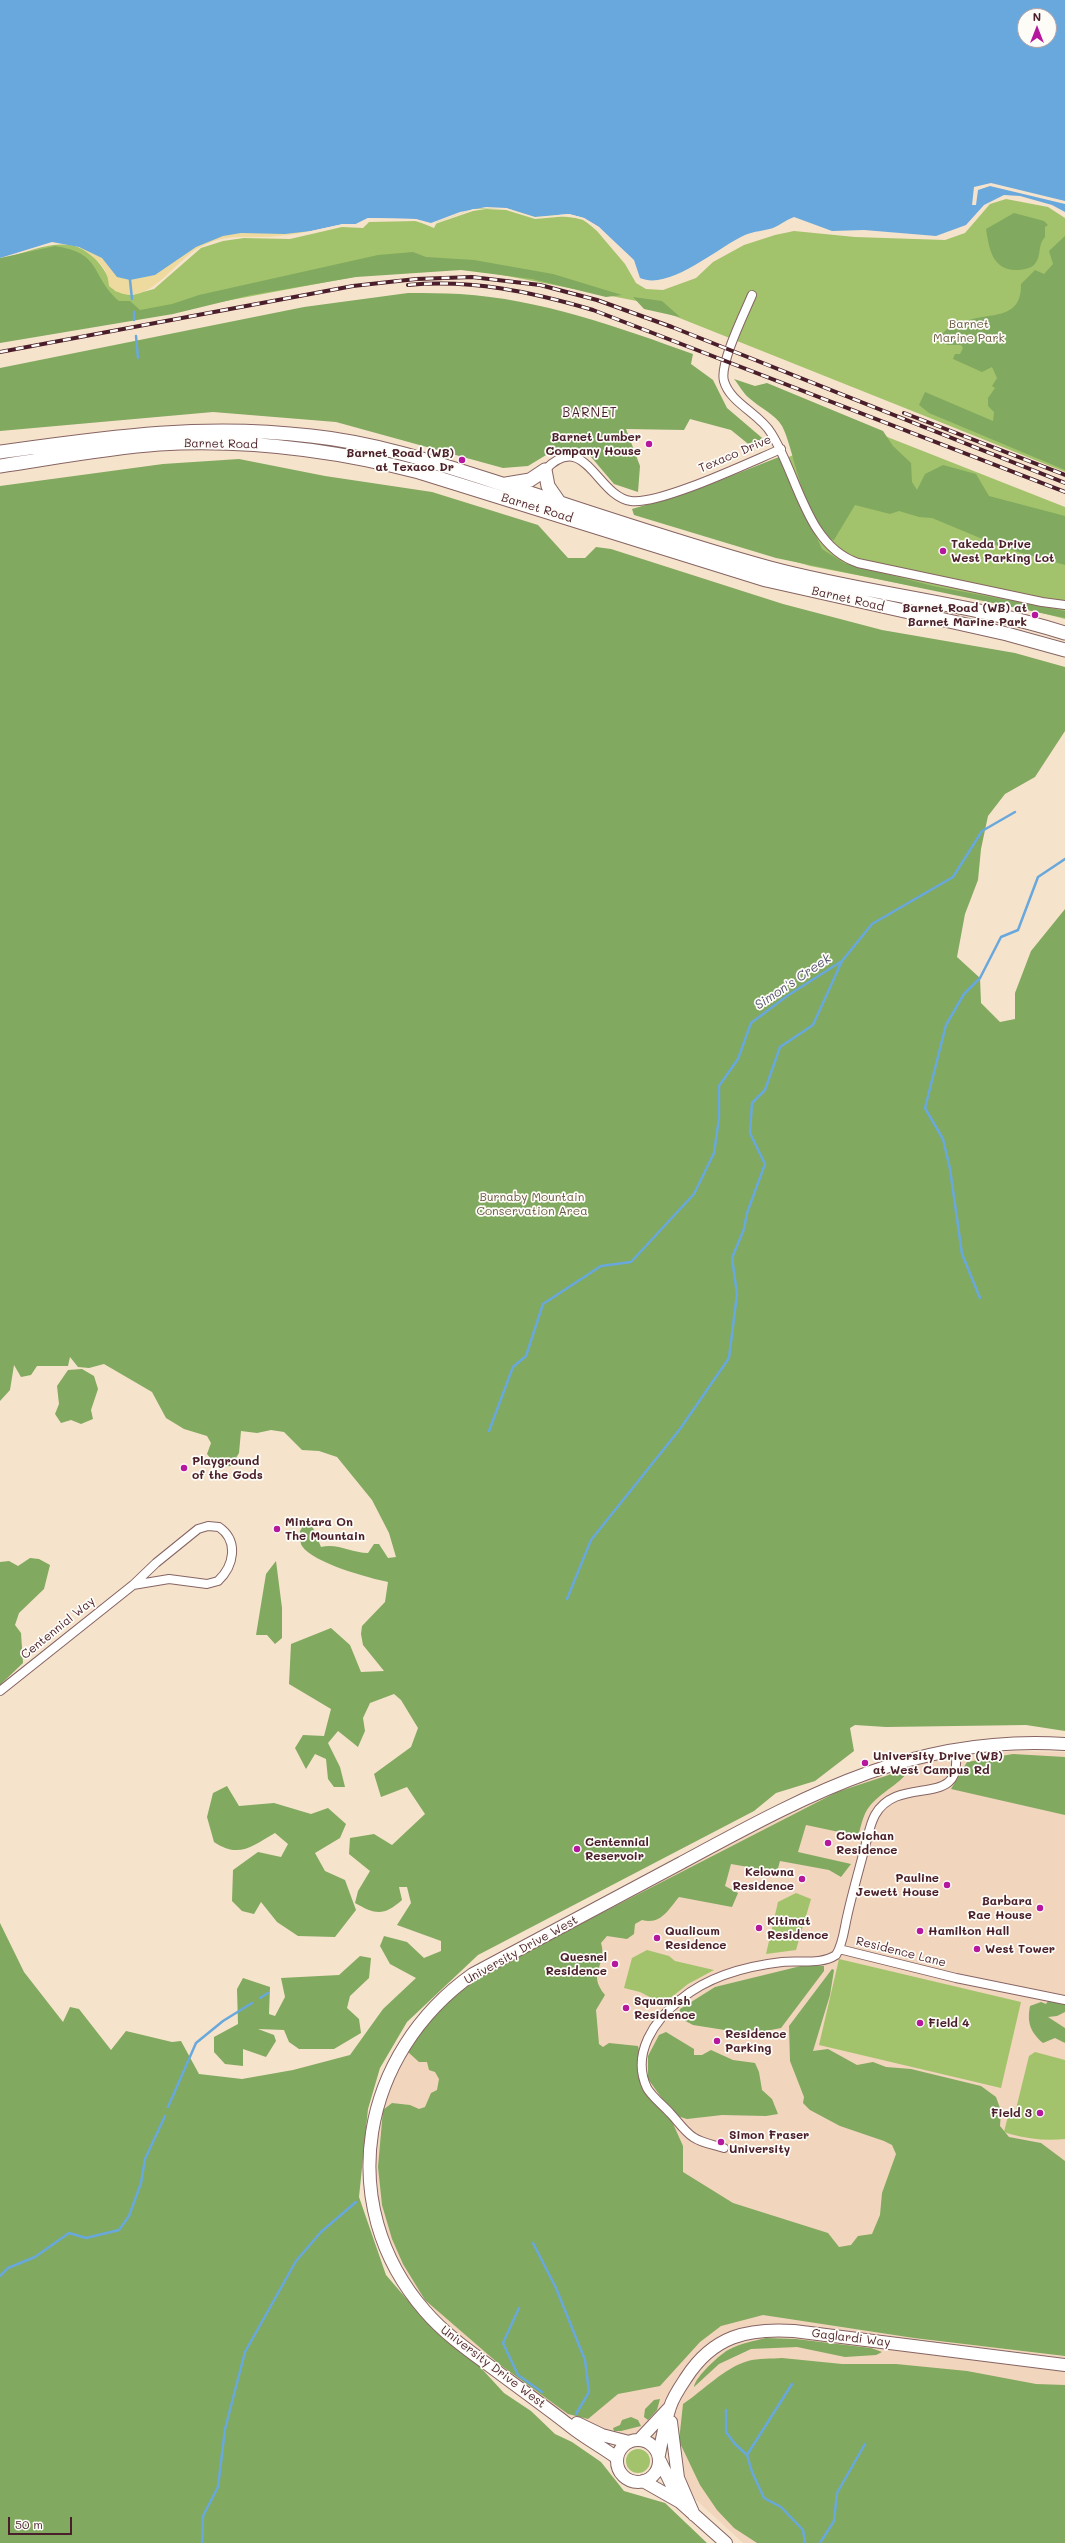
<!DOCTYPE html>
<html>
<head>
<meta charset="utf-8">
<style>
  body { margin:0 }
  #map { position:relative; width:1065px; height:2543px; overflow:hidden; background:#f6e3cc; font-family:Mali,sans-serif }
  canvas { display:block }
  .north { position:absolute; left:1017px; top:8px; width:40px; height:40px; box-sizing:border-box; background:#fdfcf7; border:1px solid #b5a4a5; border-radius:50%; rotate:0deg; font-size:11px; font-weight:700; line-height:16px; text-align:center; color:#4a1f2b }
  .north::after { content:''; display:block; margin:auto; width:14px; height:18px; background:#b5179e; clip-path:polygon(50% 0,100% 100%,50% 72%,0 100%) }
  .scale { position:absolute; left:8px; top:2517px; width:64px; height:18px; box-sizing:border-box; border:2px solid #4a1f2b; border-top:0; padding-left:5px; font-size:12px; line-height:14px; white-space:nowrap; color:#4a1f2b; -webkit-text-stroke:3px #fdfcf7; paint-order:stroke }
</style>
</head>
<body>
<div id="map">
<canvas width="1065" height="2543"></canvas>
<div class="north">N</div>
<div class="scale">50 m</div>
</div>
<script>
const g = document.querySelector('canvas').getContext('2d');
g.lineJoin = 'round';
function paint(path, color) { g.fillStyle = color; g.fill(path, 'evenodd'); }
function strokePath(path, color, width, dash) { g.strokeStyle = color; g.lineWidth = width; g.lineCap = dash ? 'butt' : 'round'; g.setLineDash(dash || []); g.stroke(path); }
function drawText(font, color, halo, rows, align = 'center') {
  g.font = font + ' Mali,sans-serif'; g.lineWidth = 3.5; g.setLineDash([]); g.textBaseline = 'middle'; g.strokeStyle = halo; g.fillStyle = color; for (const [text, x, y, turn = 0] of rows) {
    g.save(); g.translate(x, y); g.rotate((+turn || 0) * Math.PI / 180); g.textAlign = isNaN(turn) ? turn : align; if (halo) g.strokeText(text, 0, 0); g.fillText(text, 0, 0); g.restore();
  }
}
paint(new Path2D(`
  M 1014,1751 L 1065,1752 L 1065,2543 L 743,2543 L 696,2500 L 684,2480 L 676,2450 L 640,2433 L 631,2437 L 620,2436 L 590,2426 L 566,2414 L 534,2393 L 459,2337 L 430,2309 L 398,2262 L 381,2217 L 375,2161 L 378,2123 L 385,2098 L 404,2054 L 487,1972 L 790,1811 L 845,1786 L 919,1764 L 969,1755 Z`), '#f1d5bd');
paint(new Path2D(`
  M 1006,199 L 1048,207 L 1065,218 L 1065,472 L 637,301 L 455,266 L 359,276 L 119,321 L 0,260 C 54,243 87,226 115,291 L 132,295 L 154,289 L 201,248 L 223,241 L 244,238 L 290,239 L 342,227 L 363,228 L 369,222 L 417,221 L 434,228 L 437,222 L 476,208 L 506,209 L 583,219 L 597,231 L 625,264 L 636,283 L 646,289 L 663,290 L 696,278 L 713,262 L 744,245 L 775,235 L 794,231 L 855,237 L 945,240 L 965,233 L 990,204 Z
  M 829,414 L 1065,507 L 1065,619 L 1011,605 L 810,566 L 686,529 L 775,463 L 807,449 Z
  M 796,1893 L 811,1899 L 796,1950 L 766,1954 L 778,1902 Z
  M 647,1950 L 669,1956 L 675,1961 L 714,1970 L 688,1984 L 664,2003 L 661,2003 L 640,1992 L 624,1988 L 632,1958 Z
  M 839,1959 L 1021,2002 L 1001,2088 L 819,2045 Z
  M 1035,2052 L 1065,2060 L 1065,2139 C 1046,2141 1029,2139 1010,2134 L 1011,2130 L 1010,2134 L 1004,2132 L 1009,2112 L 1015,2113 L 1029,2056 Z
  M626 2461a12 12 0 1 1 24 0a12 12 0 1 1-24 0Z`), '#a2c36b');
paint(new Path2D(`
  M 1014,213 L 1044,221 L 1048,225 L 1045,227 L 1045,237 C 1037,245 1042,257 1034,265 C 1030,269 1021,270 1016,270 C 992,270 989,248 986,229 Z
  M 1065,236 L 1065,470 L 929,413 L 919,405 L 925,392 L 993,421 L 994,412 L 988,406 L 988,398 L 995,388 L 992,386 L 997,378 L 992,367 L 982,372 L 953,359 L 955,354 L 960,354 L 963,348 L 961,345 L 947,345 L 940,336 L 947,329 L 954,330 C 974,306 1022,329 1021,284 L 1035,270 L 1044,274 L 1053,264 L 1049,251 Z
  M 55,246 C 103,253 90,276 119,301 L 130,301 L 140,310 L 172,304 L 199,295 L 378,255 L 413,252 L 426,257 L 474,260 L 553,274 L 622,295 L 606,297 L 532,279 L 461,270 L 356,277 L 251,295 L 173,314 L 0,343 L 0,258 Z
  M 408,293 C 425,293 443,293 460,294 C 540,299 618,327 693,354 L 691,364 L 713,380 L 727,408 L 768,443 L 752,447 L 731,430 L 690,419 L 684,430 L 626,429 L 640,466 L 638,492 L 614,484 L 586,451 L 556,449 L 528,466 L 503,468 L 336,422 L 213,412 L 0,431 L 0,368 L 304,307 Z
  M 633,297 L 662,301 L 680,317 L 644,309 Z
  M 734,379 L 755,386 L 767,383 L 883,431 L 893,446 L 911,463 L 912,482 L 917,490 L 925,474 L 943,465 L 976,474 L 989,496 L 1065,516 L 1065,565 L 1004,548 L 932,518 L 919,517 L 899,511 L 890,514 L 855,505 L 834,540 C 807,537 794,447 782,426 C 776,415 759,407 749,398 C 743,393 739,385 734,379 Z
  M 779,457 L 822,549 L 844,563 L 933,586 L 1065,611 L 1065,618 L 776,558 L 634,515 L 632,509 L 693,491 Z
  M 239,459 L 325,476 L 432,492 L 538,525 L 568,558 L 585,558 L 596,547 L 611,549 L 783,604 L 882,630 L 1015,653 L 1065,667 L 1065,731 L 1035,777 L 1005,794 L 988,816 L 981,849 L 978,880 L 965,914 L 957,957 L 980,978 L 981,1003 L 1000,1022 L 1015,1019 L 1015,993 L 1031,951 L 1065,909 L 1065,1731 L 1026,1725 L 886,1727 L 855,1725 L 850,1728 L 854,1751 L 815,1781 L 776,1793 L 754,1811 L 478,1955 L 407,2022 L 380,2068 L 368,2109 L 359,2197 L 386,2275 L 423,2318 L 470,2356 L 504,2393 L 531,2411 L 555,2434 L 572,2442 L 601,2462 L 624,2491 L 665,2503 L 707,2543 L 0,2543 L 0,1923 L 24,1972 L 63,2022 L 70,2007 L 79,2009 L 111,2050 L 126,2031 L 172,2042 L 181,2041 L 199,2074 L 242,2079 L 293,2070 L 350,2055 L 383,2009 L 416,1978 L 390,1964 L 380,1946 L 384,1936 L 407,1942 L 424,1958 L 441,1951 L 441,1941 L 397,1925 L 411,1903 L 407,1887 L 399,1887 L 402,1900 C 384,1916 376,1915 355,1903 L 358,1891 L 370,1871 L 349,1854 L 350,1838 L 374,1834 L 392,1845 L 425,1814 L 407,1787 L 381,1797 L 374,1774 L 411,1747 L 418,1728 L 401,1700 L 394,1694 L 370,1703 L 363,1718 L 365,1731 L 358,1747 L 338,1731 L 328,1743 L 340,1767 L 345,1787 L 334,1787 L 328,1779 L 326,1759 L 315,1754 L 306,1769 L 295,1748 L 303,1735 L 324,1736 L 331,1709 L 289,1684 L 291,1644 L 331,1628 L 350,1645 L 361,1672 L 384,1671 L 363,1645 L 361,1634 L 362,1626 L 385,1602 L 388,1582 C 369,1578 313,1563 302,1546 C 300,1543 300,1535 300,1531 L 306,1521 L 311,1523 L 321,1547 C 338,1543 351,1553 368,1553 L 374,1544 L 379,1544 L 388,1558 L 396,1557 L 389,1533 L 372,1500 L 337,1457 L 319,1451 L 302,1450 L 284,1432 L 271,1430 L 257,1433 L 241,1431 L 239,1453 L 231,1466 L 218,1467 L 207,1454 L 211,1443 L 207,1436 L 184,1429 L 166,1418 L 152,1392 L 104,1364 L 89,1368 L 78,1367 L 70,1357 L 68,1366 L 37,1366 L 31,1375 L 21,1377 L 14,1365 L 10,1390 L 0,1401 L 0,486 L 163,464 Z
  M 82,1369 L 94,1376 L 98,1389 L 91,1410 L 93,1419 L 81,1424 L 71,1420 L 61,1423 L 55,1414 L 59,1404 L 57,1386 L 68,1370 Z
  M 30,1558 L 39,1559 L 50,1565 L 44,1589 L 19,1613 L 15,1625 L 21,1633 L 23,1663 L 0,1685 L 0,1562 L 9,1561 L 18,1566 Z
  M 276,1561 L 282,1608 L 282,1638 L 275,1644 L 267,1635 L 256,1635 L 266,1574 Z
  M 1013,1754 L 1065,1757 L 1065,1815 L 951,1789 L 967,1762 Z
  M 910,1768 C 904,1782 879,1793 869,1807 C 863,1814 861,1827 858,1836 L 806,1825 L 798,1852 L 851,1864 L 841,1877 L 829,1870 L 780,1861 L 777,1872 L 731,1864 L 725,1886 L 738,1893 L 732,1907 L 679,1897 C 668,1910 661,1925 642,1920 L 635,1924 L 634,1934 L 627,1939 L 607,1936 L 601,1943 C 608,1966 586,1972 605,1995 L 596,2010 L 599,2044 L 603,2047 L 609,2043 L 638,2046 L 640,2055 L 637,2071 L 666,2108 L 683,2146 L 683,2172 L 733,2203 L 828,2233 L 839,2247 L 851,2245 L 858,2236 L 872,2234 L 880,2215 L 882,2193 L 896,2154 L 892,2145 L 884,2141 L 840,2126 L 810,2110 L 803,2103 L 804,2097 L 790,2061 L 789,2026 L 832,1969 L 834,1970 L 830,1995 L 813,2051 L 828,2049 L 857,2065 L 873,2062 L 886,2067 L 911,2069 L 981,2086 L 996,2097 L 1001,2111 L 1000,2126 L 1009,2137 L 1041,2143 L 1065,2161 L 1065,2356 L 914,2338 L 763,2315 L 721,2326 L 700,2342 L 660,2386 L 618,2394 L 588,2419 L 568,2414 L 499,2364 L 425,2300 L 403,2264 L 392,2239 L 382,2205 L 378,2167 L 383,2110 L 392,2103 L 410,2105 L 419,2109 L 425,2107 L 431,2093 L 437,2090 L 439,2079 L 435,2072 L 429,2070 L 427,2062 L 419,2062 L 408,2052 C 426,2013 448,1999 481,1975 L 837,1792 Z
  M 227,1786 L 239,1806 L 274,1803 L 311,1814 L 328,1808 L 346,1824 L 340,1838 L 315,1853 L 325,1871 L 345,1880 L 356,1910 L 335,1937 L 298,1936 L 277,1922 L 261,1902 L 254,1914 L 242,1911 L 232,1901 L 233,1870 L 258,1852 L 281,1857 L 288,1844 L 275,1833 C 252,1846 239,1859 214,1842 L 207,1817 L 213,1793 Z
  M 360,1956 L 371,1958 L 369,1978 L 350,1996 L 347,2008 L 359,2019 L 361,2033 L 334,2049 L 299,2049 L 289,2042 L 284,2030 L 258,2029 L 274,2035 L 276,2041 L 266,2057 L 243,2049 L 243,2066 L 225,2064 L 214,2052 L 214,2037 L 238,2024 L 237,1989 L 243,1978 L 270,1987 L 269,2014 L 275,2016 L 285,1997 L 281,1978 L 339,1975 Z
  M 805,1965 L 824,1966 L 824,1971 L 781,2028 L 750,2034 L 693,2025 L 678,2017 L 680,2009 L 715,1987 Z
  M 1048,2001 L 1065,2001 L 1065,2012 L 1057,2016 L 1048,2017 L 1065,2028 L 1065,2043 L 1055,2038 L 1043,2043 C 1030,2032 1027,2022 1030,2006 L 1041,2002 L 1046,2004 Z
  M 666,2032 L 694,2049 L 694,2055 L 702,2055 L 711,2050 L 733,2060 L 755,2063 L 759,2072 L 762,2090 L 772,2099 L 778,2114 L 766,2116 L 722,2115 L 687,2119 L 674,2115 L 648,2079 L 648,2056 L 659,2035 Z
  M 766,2338 L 796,2339 L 871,2348 L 882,2352 L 876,2355 L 845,2357 L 797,2347 L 751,2349 L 719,2364 L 694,2387 C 695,2377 721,2353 730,2349 C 741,2343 754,2341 766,2338 Z
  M 782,2358 L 842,2364 L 896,2364 L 967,2371 L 1036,2384 L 1065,2385 L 1065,2543 L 757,2543 L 734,2528 L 717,2510 L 700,2485 L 679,2441 L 683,2404 C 704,2390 724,2368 748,2361 C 758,2358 772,2359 782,2358 Z
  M 660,2399 L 657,2410 L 648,2420 L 644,2417 L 645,2409 L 654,2400 Z
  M 631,2417 L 638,2420 L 641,2426 L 621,2431 L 614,2431 L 613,2428 L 620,2425 L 622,2420 Z`), '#81a95f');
paint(new Path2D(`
  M 252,230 L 311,231 C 293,235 275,237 256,237 C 234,237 221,236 200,247 C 173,261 144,316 109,286 C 108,266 94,257 79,247 L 118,238 Z`), '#eeda9e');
paint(new Path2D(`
  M 0,0 L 1065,0 L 1065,212 L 1052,205 L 1020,196 L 1004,195 L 984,205 L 966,225 L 936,236 L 864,230 L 832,231 L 794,217 C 786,220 780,225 773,228 C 764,231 754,231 745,235 C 718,247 670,291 640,278 L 634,260 L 599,227 L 584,218 L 569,214 L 535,217 L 506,208 L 486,207 L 460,212 L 431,223 L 416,219 L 368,218 L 356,224 L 343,224 L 311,231 L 285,234 L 241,233 L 223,236 L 196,247 L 155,275 L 130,280 L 117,277 L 102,258 L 79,247 L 52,242 L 0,258 ZM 1025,16 L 1049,16 L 1049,40 L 1025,40 Z`), '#69a8dc');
paint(new Path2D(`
  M 991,183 L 1065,201 L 1065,204 L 990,186 L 978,190 L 976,205 L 972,205 L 974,187 Z
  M 506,208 L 535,217 L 569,214 L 584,218 L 599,227 L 619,249 L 597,229 L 583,220 L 569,216 L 535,219 L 506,210 L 486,209 L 473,211 L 435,224 L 437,222 L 473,209 Z
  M 368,218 L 416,219 L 429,225 L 415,221 L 368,220 L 356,226 L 343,226 L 293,235 L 343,224 L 356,224 Z`), '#f6e3cc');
strokePath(new Path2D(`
  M 130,280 L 132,299
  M 134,312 L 134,320
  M 136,336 L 138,358
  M 980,1298 L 962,1254 L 950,1169 L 943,1139 L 925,1108 L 946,1025 L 964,994 L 980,978 L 1001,937 L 1018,930 L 1038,877 L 1065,859
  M 489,1431 L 513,1367 L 526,1356 L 543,1304 L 601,1266 L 631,1262 L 694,1194 L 714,1153 L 719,1118 L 719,1086 L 738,1059 L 751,1023 L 787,996 L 842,961 L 872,924 L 953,877 L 982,831 L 1015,812
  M 567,1599 L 591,1540 L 680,1429 L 729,1358 L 737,1294 L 732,1258 L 744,1229 L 747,1213 L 765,1164 L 750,1133 L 752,1103 L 765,1090 L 780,1047 L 813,1025 L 842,961
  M 260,1998 L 268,1993
  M 168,2107 L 196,2043 L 223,2021 L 252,2003
  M 533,2243 L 556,2288 L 585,2360 L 589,2392 L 576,2414
  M 0,2276 L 8,2268 L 35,2257 L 69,2233 L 86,2238 L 119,2230 L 129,2216 L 141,2183 L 145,2159 L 165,2116
  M 519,2308 L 503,2343 L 518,2375 L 542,2392
  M 726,2410 L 726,2432 L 735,2444 L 747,2455 L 752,2472 L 764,2498 L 781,2507 L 803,2530 L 805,2543
  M 747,2455 L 792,2384
  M 202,2543 L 203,2516 L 218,2487 L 225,2429 L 245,2352 L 296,2261 L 321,2232 L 356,2202
  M 820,2543 L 834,2521 L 837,2493 L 865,2444`), '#69a8dc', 2.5);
const street = new Path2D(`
  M 752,295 C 745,312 719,364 724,381 C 730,403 760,414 771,433 C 798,475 806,546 858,563 L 1042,602 L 1065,605
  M 545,470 C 585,428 597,497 631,501 C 660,505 750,462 781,449
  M 0,1691 L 133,1585 L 156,1563 L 198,1529 L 208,1526 L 219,1527 C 239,1541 234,1566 218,1581 L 207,1584 L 169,1579 L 133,1585
  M 839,1949 L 956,1978 L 1065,2000
  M 724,2148 C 715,2145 701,2143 693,2137 C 684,2131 677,2120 670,2113 C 663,2105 652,2097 647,2088 C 631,2054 654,2020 681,1999 C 709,1976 747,1966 782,1962 C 799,1960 821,1965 836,1955 C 843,1944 844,1930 847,1917 C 852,1894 859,1870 865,1847 C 868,1836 870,1824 875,1815 C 899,1772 966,1812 955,1750`);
const secondary = new Path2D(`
  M 671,2422 L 678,2478 L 694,2515
  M 577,2423 L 602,2435 L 629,2442
  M 639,2440 L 670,2407
  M617 2461a21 21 0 1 1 42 0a21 21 0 1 1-42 0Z
  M 659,2455 C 662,2439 665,2422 670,2407 C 673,2397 680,2387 686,2378 C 713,2336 747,2328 794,2331 L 1065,2365
  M 617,2458 C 602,2447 585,2438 570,2426 C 543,2405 515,2385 487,2364 C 465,2348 443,2332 425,2311 C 332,2204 361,2053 473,1974 C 543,1937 612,1900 681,1863 C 807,1795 916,1734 1065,1744
  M 660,2461 L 680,2502
  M 643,2481 L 680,2502 L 726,2543`);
const primary = new Path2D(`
  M 0,452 C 108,437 202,423 311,436 C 379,443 443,465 508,486 C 595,514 682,544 770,568 C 867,594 969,603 1065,633
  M 0,466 C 53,458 106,448 159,444 C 247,439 334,450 419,472 L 766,580 L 1007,634 L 1065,650
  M 545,470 L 548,486 L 559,502
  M 506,484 L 530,480 L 545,470`);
strokePath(street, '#866463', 10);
strokePath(secondary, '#866463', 14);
strokePath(primary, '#866463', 15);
strokePath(street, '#fff', 8);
strokePath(secondary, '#fff', 12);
strokePath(primary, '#fff', 13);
const rail = new Path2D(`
  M 408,285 C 472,279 532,292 593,310 L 1065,492
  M 0,352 L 353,286 L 416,279 L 472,277 L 540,285 L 597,300 L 672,327 L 1065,483
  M 904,413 L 1065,475`);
strokePath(rail, '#4a1f2b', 4);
strokePath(rail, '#fdfcf7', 2.5, [8]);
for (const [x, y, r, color] of [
  [649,444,4,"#b5179e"],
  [462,460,4,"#b5179e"],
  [943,551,4,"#b5179e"],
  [1035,615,4,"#b5179e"],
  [184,1468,4,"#b5179e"],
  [277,1529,4,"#b5179e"],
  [865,1763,4,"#b5179e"],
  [828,1843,4,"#b5179e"],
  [577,1849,4,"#b5179e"],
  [802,1879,4,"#b5179e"],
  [947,1885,4,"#b5179e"],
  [1040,1908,4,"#b5179e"],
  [759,1928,4,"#b5179e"],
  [920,1931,4,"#b5179e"],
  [657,1938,4,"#b5179e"],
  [977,1949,4,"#b5179e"],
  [615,1964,4,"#b5179e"],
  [626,2008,4,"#b5179e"],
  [920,2023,4,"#b5179e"],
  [717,2041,4,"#b5179e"],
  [1040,2113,4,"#b5179e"],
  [721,2142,4,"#b5179e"]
]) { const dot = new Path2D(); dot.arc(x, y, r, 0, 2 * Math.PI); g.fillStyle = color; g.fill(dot); strokePath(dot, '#fdfcf7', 1.5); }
drawText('12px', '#695841', '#fdfcf7', [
  ["Barnet",969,324],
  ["Marine Park",969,338],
  ["Burnaby Mountain",532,1197],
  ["Conservation Area",532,1211]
]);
drawText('bold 12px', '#4a1f2b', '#fdfcf7', [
  ["Barnet Lumber",641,437,"right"],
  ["Company House",641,451,"right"],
  ["Barnet Road (WB)",454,453,"right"],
  ["at Texaco Dr",454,467,"right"],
  ["Takeda Drive",951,544],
  ["West Parking Lot",951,558],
  ["Barnet Road (WB) at",1027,608,"right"],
  ["Barnet Marine Park",1027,622,"right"],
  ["Playground",192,1461],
  ["of the Gods",192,1475],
  ["Mintara On",285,1522],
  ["The Mountain",285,1536],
  ["University Drive (WB)",873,1756],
  ["at West Campus Rd",873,1770],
  ["Cowichan",836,1836],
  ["Residence",836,1850],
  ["Centennial",585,1842],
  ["Reservoir",585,1856],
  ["Kelowna",794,1872,"right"],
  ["Residence",794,1886,"right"],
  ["Pauline",939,1878,"right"],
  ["Jewett House",939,1892,"right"],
  ["Barbara",1032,1901,"right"],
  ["Rae House",1032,1915,"right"],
  ["Kitimat",767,1921],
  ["Residence",767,1935],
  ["Qualicum",665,1931],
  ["Residence",665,1945],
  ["Hamilton Hall",928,1931],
  ["West Tower",985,1949],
  ["Quesnel",607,1957,"right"],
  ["Residence",607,1971,"right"],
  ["Squamish",634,2001],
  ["Residence",634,2015],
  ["Field 4",928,2023],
  ["Residence",725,2034],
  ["Parking",725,2048],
  ["Field 3",1032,2113,"right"],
  ["Simon Fraser",729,2135],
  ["University",729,2149]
], 'left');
drawText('12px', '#4a1f2b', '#fdfcf7', [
  ["Barnet Road",221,444,1],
  ["Texaco Drive",735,454,-23],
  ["Barnet Road",537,508,17],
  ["Barnet Road",848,599,13],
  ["Centennial Way",58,1628,-39],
  ["University Drive West",521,1950,-29],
  ["Residence Lane",901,1952,14],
  ["Gaglardi Way",851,2338,7],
  ["University Drive West",493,2367,37]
]);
g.letterSpacing = '1px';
drawText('13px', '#4a1f2b', '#fdfcf7', [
  ["BARNET",590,413]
]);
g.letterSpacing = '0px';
drawText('italic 13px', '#565672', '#fdfcf7', [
  ["Simon's Creek",793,982,-34]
]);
</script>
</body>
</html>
